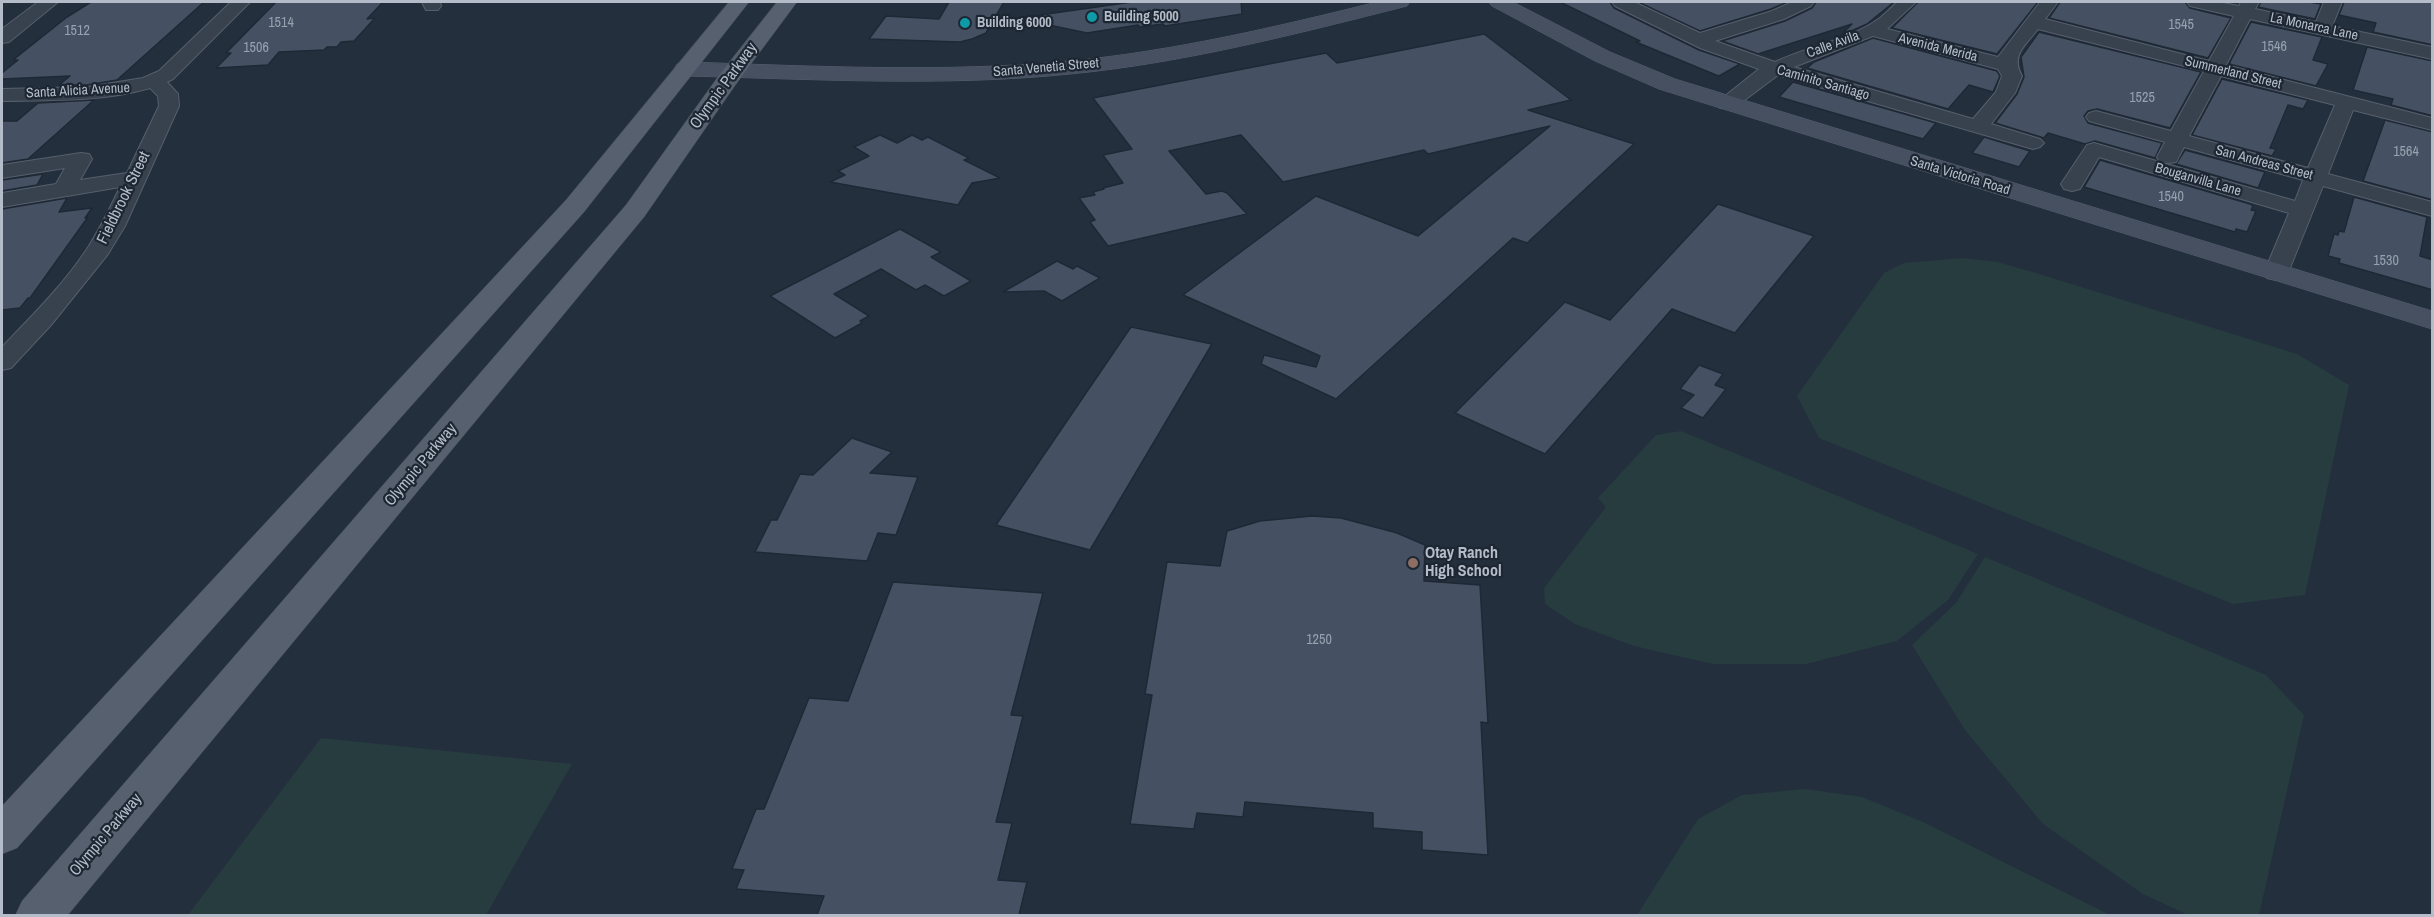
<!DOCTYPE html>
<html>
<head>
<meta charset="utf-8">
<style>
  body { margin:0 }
  #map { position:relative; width:2434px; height:917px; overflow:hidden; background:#242f3e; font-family:"Archivo Narrow",sans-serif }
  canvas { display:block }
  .frame { position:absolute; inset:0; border:3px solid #b4bcc9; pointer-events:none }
</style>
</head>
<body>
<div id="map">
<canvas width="2434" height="917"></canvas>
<div class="frame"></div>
</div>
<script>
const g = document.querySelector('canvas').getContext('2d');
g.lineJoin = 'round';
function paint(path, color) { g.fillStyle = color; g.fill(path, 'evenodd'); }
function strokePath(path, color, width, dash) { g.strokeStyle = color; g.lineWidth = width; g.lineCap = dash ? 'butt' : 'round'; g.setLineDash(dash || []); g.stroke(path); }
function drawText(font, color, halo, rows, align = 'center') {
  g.font = font + ' "Archivo Narrow",sans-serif'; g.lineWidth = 4.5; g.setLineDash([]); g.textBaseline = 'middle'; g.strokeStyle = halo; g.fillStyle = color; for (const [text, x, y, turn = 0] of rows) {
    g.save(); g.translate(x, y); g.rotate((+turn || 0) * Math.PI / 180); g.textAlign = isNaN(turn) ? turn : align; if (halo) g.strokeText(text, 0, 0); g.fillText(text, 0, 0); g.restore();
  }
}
paint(new Path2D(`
  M 1963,258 L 1997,262 L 2036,273 L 2297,354 L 2349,385 L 2305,595 L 2233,604 L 1819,438 L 1797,396 L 1884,273 L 1904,263 Z
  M 1681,431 L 1978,554 L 1948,600 L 1897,641 L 1806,664 L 1713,664 L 1634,646 L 1575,624 L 1545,604 L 1544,588 L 1606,507 L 1598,498 L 1656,435 Z
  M 1985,557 L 2266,675 L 2304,715 L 2259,915 L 2188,915 L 2143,894 L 2043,824 L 1965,730 L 1912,645 L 1956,603 Z
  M 321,738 L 572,764 L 486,915 L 188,915 Z
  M 1805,789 L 1862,797 L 1923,822 L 2110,915 L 1637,915 L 1698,819 L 1742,795 Z`), '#263c3f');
const building = new Path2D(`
  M 91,2 L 204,2 L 117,80 L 87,85 L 59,85 L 70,76 L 2,79 L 2,73 L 18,60 L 13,60 L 67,17 Z
  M 276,2 L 383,2 L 367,19 L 375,18 L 354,41 L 341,42 L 337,47 L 327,47 L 324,50 L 279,52 L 268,65 L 216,68 L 231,53 L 226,53 Z
  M 949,2 L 1004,2 L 986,33 L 972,39 L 960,42 L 869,39 L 886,16 L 939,19 Z
  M 1132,2 L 1241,2 L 1242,14 L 1165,26 L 1163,24 L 1140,27 L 1138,25 L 1087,33 L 1025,20 L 1026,17 Z
  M 1560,2 L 1610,2 L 1614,8 L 1699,50 L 1740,64 L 1719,76 L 1716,75 L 1636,42 L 1640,41 Z
  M 1638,2 L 1788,2 L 1771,9 L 1700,31 Z
  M 1816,2 L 1894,2 L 1867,24 L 1840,36 L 1852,24 L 1758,54 L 1722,41 L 1785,21 L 1812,8 Z
  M 1918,2 L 2038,2 L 1997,54 L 1892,28 Z
  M 2060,2 L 2185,2 L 2190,8 L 2231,18 L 2208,58 L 2049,18 Z
  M 2261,2 L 2309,2 L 2321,4 L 2315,19 L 2258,7 Z
  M 2344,2 L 2433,2 L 2433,45 L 2373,32 L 2376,23 L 2339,15 Z
  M 2251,22 L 2322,37 L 2313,60 L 2328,64 L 2316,86 L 2229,64 Z
  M 2039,32 L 2201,72 L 2170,128 L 2097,109 L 2088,111 L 2084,116 L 2088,123 L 2162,143 L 2155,158 L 2095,141 L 2085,144 L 2048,133 L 2044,138 L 1995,123 L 2017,94 L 2024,77 L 2021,57 Z
  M 1484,34 L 1571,100 L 1528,110 L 1634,144 L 1527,243 L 1513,238 L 1336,399 L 1261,364 L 1264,355 L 1316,367 L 1320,356 L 1183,295 L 1316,196 L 1418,236 L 1550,126 L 1428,154 L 1424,150 L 1283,182 L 1241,135 L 1169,151 L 1206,194 L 1222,191 L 1227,193 L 1247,214 L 1108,246 L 1090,222 L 1095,220 L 1079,198 L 1095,195 L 1093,192 L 1104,189 L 1103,188 L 1123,183 L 1103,155 L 1132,149 L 1093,98 L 1326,53 L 1337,63 Z
  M 1873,38 L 1997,71 L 2000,76 L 1993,92 L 1969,85 L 1948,109 L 1807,68 L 1814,62 Z
  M 2367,47 L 2433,61 L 2433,116 L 2391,105 L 2393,99 L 2353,90 Z
  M 2222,79 L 2308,100 L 2303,109 L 2288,105 L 2270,148 L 2276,149 L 2272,156 L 2192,135 Z
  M 1793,82 L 1936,123 L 1923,139 L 1779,97 Z
  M 94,100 L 28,159 L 2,163 L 2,121 L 17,121 L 38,103 Z
  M 2385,120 L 2433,132 L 2433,200 L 2363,181 Z
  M 880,135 L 897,143 L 912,135 L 922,140 L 928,137 L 969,158 L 964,160 L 1000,178 L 972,183 L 958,205 L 830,182 L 845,175 L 838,171 L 869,156 L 854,147 Z
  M 1984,137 L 2030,151 L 2019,167 L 1972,153 Z
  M 2185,150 L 2265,172 L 2258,188 L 2176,164 Z
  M 2100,160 L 2250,204 L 2253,206 L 2251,210 L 2256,211 L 2247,232 L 2236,229 L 2235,232 L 2084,187 Z
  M 43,174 L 37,185 L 2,191 L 2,180 Z
  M 2354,197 L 2427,217 L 2420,256 L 2433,260 L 2433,290 L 2339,263 L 2340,259 L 2328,256 L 2334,234 L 2338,235 L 2339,231 L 2344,232 Z
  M 67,198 L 59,212 L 92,208 L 85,218 L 88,217 L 30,298 L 28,298 L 20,308 L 2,310 L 2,209 Z
  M 1718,204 L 1814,236 L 1735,333 L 1672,309 L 1545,454 L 1455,413 L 1565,302 L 1610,320 Z
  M 900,229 L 941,252 L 931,257 L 971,281 L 944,296 L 925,285 L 916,290 L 881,269 L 834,294 L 869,316 L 860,321 L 862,323 L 835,338 L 770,296 Z
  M 1057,261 L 1073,269 L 1077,266 L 1100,278 L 1062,301 L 1044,291 L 1003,292 Z
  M 1131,327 L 1212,344 L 1090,550 L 996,525 Z
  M 1699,365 L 1723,374 L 1715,385 L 1726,389 L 1703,418 L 1681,408 L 1694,395 L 1680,389 Z
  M 852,438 L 892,452 L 870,473 L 918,477 L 896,535 L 878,533 L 867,561 L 755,552 L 771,520 L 777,520 L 800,474 L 813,475 Z
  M 1312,516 L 1341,518 L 1397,533 L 1425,545 L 1424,581 L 1480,585 L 1488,723 L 1481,722 L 1488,855 L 1422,850 L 1422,832 L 1373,828 L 1373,813 L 1245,802 L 1243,817 L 1197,813 L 1194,829 L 1130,824 L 1152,695 L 1145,694 L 1167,562 L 1220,566 L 1227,531 L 1260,521 Z
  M 893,582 L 1043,593 L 1011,715 L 1023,716 L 996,822 L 1012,823 L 998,880 L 1027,882 L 1019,915 L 817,915 L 824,896 L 736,889 L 744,870 L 732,869 L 756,809 L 764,809 L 809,698 L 848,701 Z`);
paint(building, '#455162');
strokePath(building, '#1f2835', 1.5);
const street = new Path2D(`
  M 38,2 L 58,2 L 9,42 L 2,43 L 2,29 Z
  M 231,2 L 250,2 L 173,79 L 167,82 L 178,94 L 179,106 L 125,226 L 108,254 L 51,325 L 11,368 L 2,370 L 2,347 C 31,317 64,284 87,249 C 100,229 110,208 120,187 L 2,207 L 2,193 L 56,184 L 65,168 L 2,178 L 2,165 L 81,153 L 89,154 L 92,159 L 80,180 L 127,173 L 159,106 L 158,96 L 150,88 C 102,102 52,100 2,101 L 2,89 L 87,87 L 143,78 L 159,71 Z
  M 422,2 L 440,2 L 441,6 L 438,10 L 426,10 Z
  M 1612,2 L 1634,2 L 1700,33 L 1772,11 L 1792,2 L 1814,2 L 1811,6 L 1784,19 L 1715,41 L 1775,62 C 1808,46 1850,40 1880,18 C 1886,13 1892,7 1897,2 L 1916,2 L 1887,29 L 1998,57 L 2040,2 L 2058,2 L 2045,19 L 2209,61 L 2234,16 L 2190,6 L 2187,2 L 2218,2 L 2239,6 L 2241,2 L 2259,2 L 2255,9 L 2316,22 L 2324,2 L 2342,2 L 2332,26 L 2432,47 L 2432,59 L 2250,19 L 2226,65 L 2432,118 L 2432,130 L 2353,110 L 2328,174 L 2432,202 L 2432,216 L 2323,186 L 2288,273 L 2285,278 L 2276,280 L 2267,278 L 2264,273 L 2289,213 L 2099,157 L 2080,189 L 2072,191 L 2064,189 L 2061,184 L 2087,145 L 2094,143 L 2295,201 L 2303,180 L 2184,147 L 2176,162 L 2168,163 L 2160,162 L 2157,157 L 2165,142 L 2089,121 L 2086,117 L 2089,113 L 2096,111 L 2171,131 L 2204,71 L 2038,29 C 2026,45 2010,55 2022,76 L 2015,93 L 1991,124 L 2040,139 L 2044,143 L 2040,147 L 2033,149 L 1778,75 L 1734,108 L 1720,108 L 1717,104 L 1720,100 L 1759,69 L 1700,48 L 1615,6 ZM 1873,36 L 1998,69 L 2002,76 L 1996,92 L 1973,119 L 1794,67 ZM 2221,76 L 2335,105 L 2308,168 L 2189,136 Z`);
const secondary = new Path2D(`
  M 1377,2 L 1410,2 L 1407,6 C 1296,34 1184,63 1070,74 C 942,87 813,79 685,76 L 677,74 L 674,69 L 677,64 L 685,62 C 813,66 942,73 1070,61 C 1174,51 1276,27 1377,2 Z
  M 1489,2 L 1513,2 L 1610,52 L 1675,79 L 2432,311 L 2432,329 L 1659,89 L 1595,61 L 1492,6 Z`);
const primary = new Path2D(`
  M 729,2 L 749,2 L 584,212 L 17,848 L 2,854 L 2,806 L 566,200 Z
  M 777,2 L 797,2 L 736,84 L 644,217 L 67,916 L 15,916 L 22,901 L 626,205 L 720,74 Z`);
strokePath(street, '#565f6c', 2);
strokePath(secondary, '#565f6c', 1);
strokePath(primary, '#414a57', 1);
paint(street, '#38414e');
paint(secondary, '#465061');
paint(primary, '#56606e');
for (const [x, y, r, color] of [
  [1092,17,6,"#0f9aa8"],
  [965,23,6,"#0f9aa8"],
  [1413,563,6,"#8d6e63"]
]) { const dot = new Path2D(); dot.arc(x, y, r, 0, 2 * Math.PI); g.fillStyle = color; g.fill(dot); strokePath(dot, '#1d2633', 2); }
drawText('bold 14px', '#b4bcc9', '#1d2633', [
  ["Building 5000",1104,17],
  ["Building 6000",977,23]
], 'left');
drawText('14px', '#98a1af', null, [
  ["1514",281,23],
  ["1545",2181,25],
  ["1512",77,31],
  ["1546",2274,47],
  ["1506",256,48],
  ["1525",2142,98],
  ["1564",2406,152],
  ["1540",2171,197],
  ["1530",2386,261],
  ["1250",1319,640]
]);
drawText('14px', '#b4bcc9', '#1d2633', [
  ["La Monarca Lane",2314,27,12],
  ["Calle Avila",1833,45,-20],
  ["Avenida Merida",1938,48,14],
  ["Santa Venetia Street",1046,68,-5],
  ["Summerland Street",2233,73,14],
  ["Caminito Santiago",1823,83,16],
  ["Santa Alicia Avenue",78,91,-3],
  ["San Andreas Street",2264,163,15],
  ["Santa Victoria Road",1960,176,17],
  ["Bouganvilla Lane",2198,180,16]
]);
drawText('16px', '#b4bcc9', '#1d2633', [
  ["Olympic Parkway",724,86,-54],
  ["Fieldbrook Street",124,198,-64],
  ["Olympic Parkway",421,465,-50],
  ["Olympic Parkway",106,835,-50]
]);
drawText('bold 16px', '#b4bcc9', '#1d2633', [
  ["Otay Ranch",1425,554],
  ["High School",1425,572]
], 'left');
</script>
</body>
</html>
